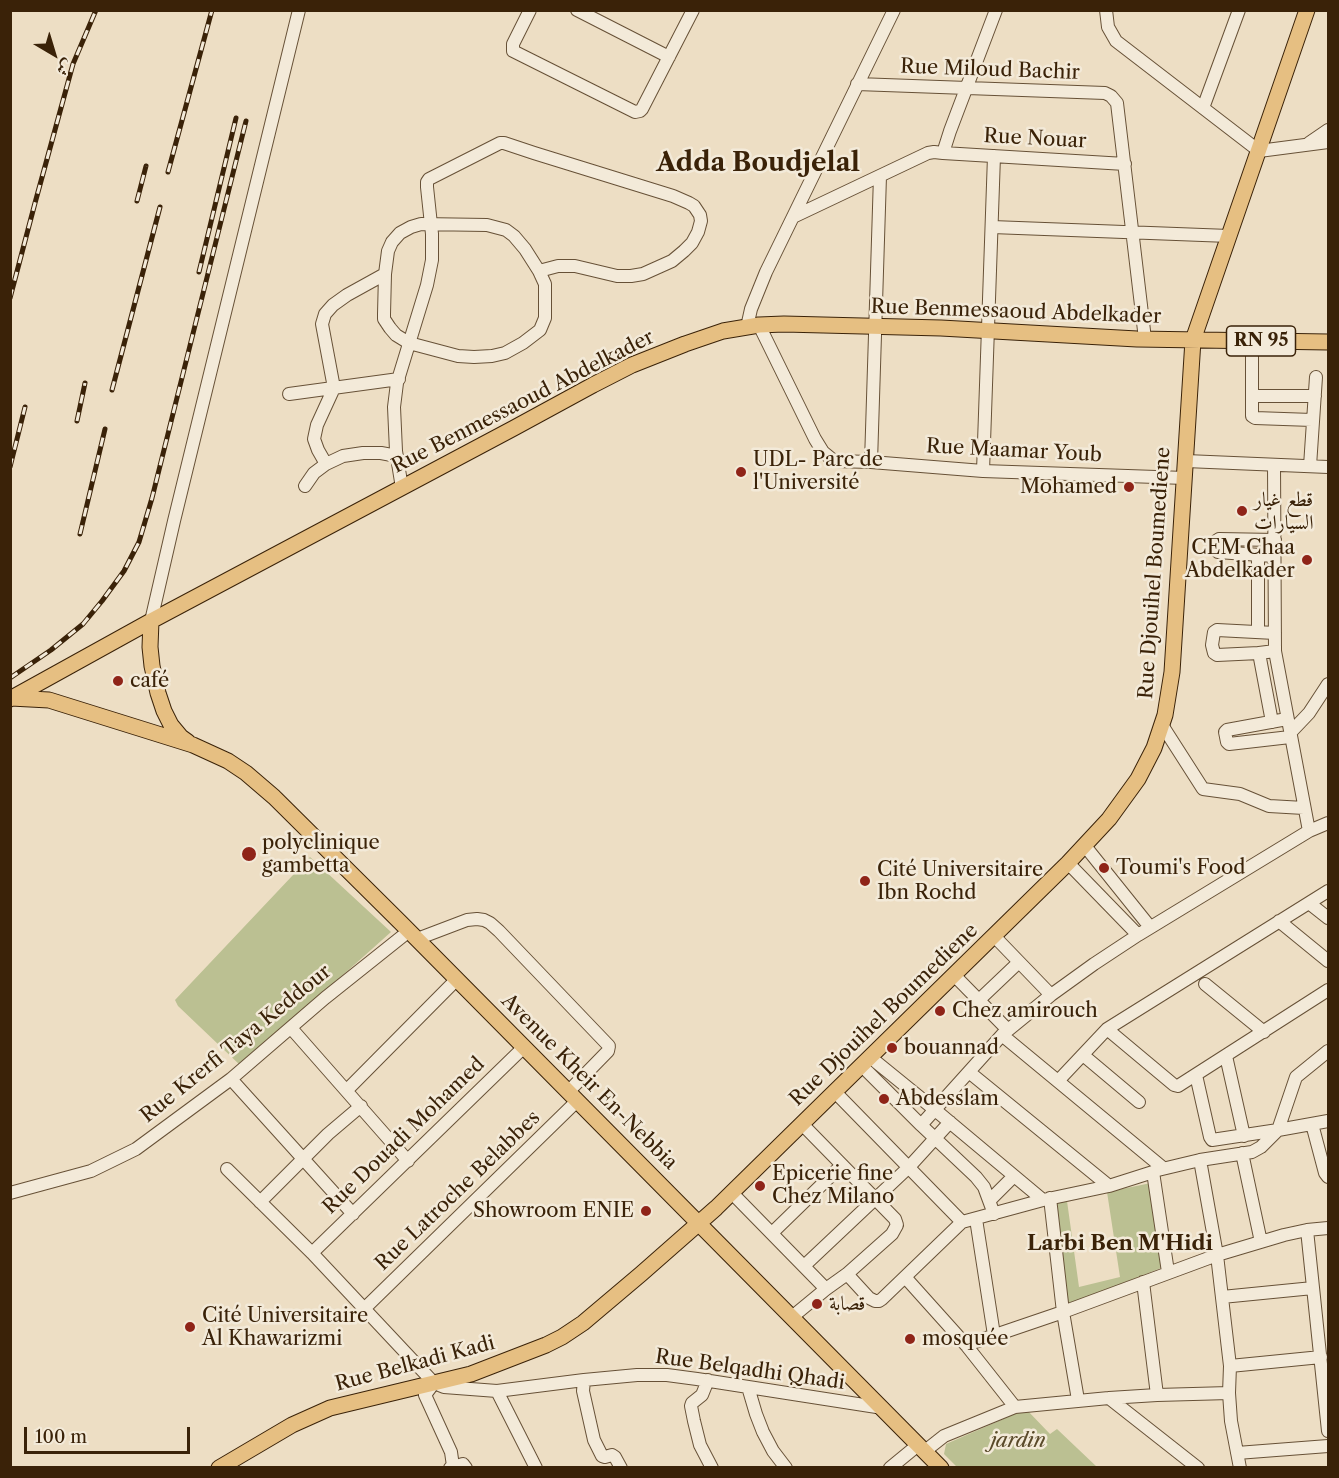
<!DOCTYPE html>
<meta charset="utf-8">
<style>
body{margin:0}
#map{position:relative;width:1339px;height:1478px;overflow:hidden;background:#eddec4;font-family:"Libre Caslon Text",Amiri,serif}
canvas{display:block}
.frame{position:absolute;inset:0;border:12px solid #3a2208;pointer-events:none}
.north{position:absolute;left:24px;top:24px;width:60px;height:60px;-webkit-text-stroke:4px #f3ead9;paint-order:stroke;rotate:142deg;font-size:16px;font-weight:700;line-height:24px;text-align:center;color:#3a2208}
.north::after{content:'';display:block;margin:auto;width:21px;height:27px;background:#3a2208;clip-path:polygon(50% 0,100% 100%,50% 72%,0 100%)}
.scale{position:absolute;left:24px;top:1427px;width:166px;height:27px;box-sizing:border-box;border:3px solid #3a2208;border-top:0;padding-left:8px;font-size:18px;line-height:21px;white-space:nowrap;color:#3a2208;-webkit-text-stroke:4px #f3ead9;paint-order:stroke}
</style>
<div id="map">
<canvas width="1339" height="1478"></canvas>
<div class="frame"></div>
<div class="north">ش</div>
<div class="scale">100 m</div>
</div>
<script>
const ctx = document.querySelector('canvas').getContext('2d');
ctx.lineJoin = 'round';
function fillPath(path, color) { ctx.fillStyle = color; ctx.fill(path, 'evenodd'); }
const shape = rows => new Path2D(rows.map(r => 'M' + r).join(''));
function strokePath(path, color, width, dash) { ctx.strokeStyle = color; ctx.lineWidth = width; ctx.lineCap = dash ? 'butt' : 'round'; ctx.setLineDash(dash || []); ctx.stroke(path); }
function drawText(font, color, halo, rows, align = 'center') {
  ctx.font = font + ' "Libre Caslon Text",Amiri,serif'; ctx.lineWidth = 5; ctx.setLineDash([]); ctx.textBaseline = 'middle'; ctx.strokeStyle = halo; ctx.fillStyle = color; for (const [text, x, y, turn = 0] of rows) {
    ctx.save(); ctx.translate(x, y); ctx.rotate((+turn || 0) * Math.PI / 180); ctx.textAlign = isNaN(turn) ? turn : align; if (halo) ctx.strokeText(text, 0, 0); ctx.fillText(text, 0, 0); ctx.restore();
  }
}
fillPath(shape([
 [310,857,391,932,241,1066,178,1006,175,1000],
 [1151,1183,1161,1268,1068,1305,1056,1204,1067,1201,1079,1287,1120,1277,1107,1192],
 [1026,1409,1050,1434,1057,1429,1097,1467,957,1467,944,1454,946,1444]
]), '#bbc092');
const minor = shape([
 [530,10,513,44,513,51,635,112,640,111,642,109,693,10],
 [577,10,669,57],
 [1106,10,1108,27,1116,41,1259,151,1328,142],
 [857,84,1105,93,1111,96,1117,103,1145,339],
 [1203,108,1239,10],
 [1309,143,1328,130],
 [943,153,1125,164],
 [793,217,928,153,934,152,943,153,950,131,996,10],
 [421,224,487,225,506,230,514,236,525,249,539,271,545,284,545,318,540,330,523,343,505,353,492,356,474,357,458,356,409,343,396,335,390,328,384,319,384,314,385,274,388,251,392,242,400,233,411,227,421,224],
 [992,227,1229,236],
 [759,325,815,439,823,452,834,461,871,462,983,471,1185,478],
 [747,327,751,309,766,272,894,10],
 [1252,341,1252,416,1255,418,1312,420],
 [289,394,399,379],
 [1252,396,1315,396],
 [1186,461,1328,467],
 [871,462,880,176],
 [326,464,318,450,314,439,317,425,334,388,322,324,325,314,333,305,347,295,385,274],
 [1274,465,1275,651,1309,831],
 [1310,466,1316,377],
 [983,471,994,156],
 [305,486,314,473,326,464,343,456,363,453,381,453,397,456],
 [402,488,396,451,394,407,397,383,427,285,432,260,432,234,427,187,427,182,429,179,500,143,504,143,534,153,673,196,689,203,694,206,700,215,701,221,698,232,692,243,684,251,672,261,643,274,631,276,617,276,575,266,558,266,539,271],
 [1258,555,1258,632],
 [1274,556,1218,552,1215,549,1216,541,1219,539,1275,540],
 [151,621,174,521,299,10],
 [1275,633,1217,630,1214,632,1212,645,1214,653,1217,655,1259,653,1275,651],
 [1259,653,1272,722],
 [1287,719,1227,730,1225,732,1227,742,1229,744,1290,737],
 [1162,725,1203,789,1240,794,1269,806,1304,808],
 [1290,733,1309,713,1328,684],
 [1085,846,1150,927],
 [1068,863,1138,935],
 [1309,903,1328,918],
 [1279,921,1328,961],
 [994,936,1051,995],
 [417,939,467,920,477,919,484,920,490,923,499,931,609,1046,608,1051,568,1092],
 [954,975,1008,1030],
 [1205,984,1264,1032],
 [979,1000,1019,962],
 [291,1028,408,1161],
 [1107,1029,1174,1085,1178,1086,1328,990],
 [1002,1035,1163,1168],
 [1083,1055,1139,1102],
 [1226,1056,1244,1136],
 [870,1057,934,1109,1043,1200],
 [862,1066,921,1125,976,1177,984,1187,994,1214],
 [969,1072,1109,1186],
 [1196,1075,1210,1137,1212,1140,1278,1130,1296,1077,1328,1051],
 [231,1079,353,1214],
 [1058,1081,1107,1029,1328,891],
 [347,1090,457,979],
 [835,1092,962,1222],
 [1312,1124,1325,1173,1328,1177],
 [921,1125,1002,1035,1051,995,1094,964,1138,935,1309,831,1328,823],
 [1242,1153,1261,1242],
 [1200,1160,1217,1255,1230,1366,1229,1393,1231,1421,1240,1468],
 [227,1169,312,1253,434,1383,444,1387,497,1391,584,1380,637,1375,667,1375,697,1379,883,1408],
 [1158,1170,1200,1160,1252,1152,1261,1147,1278,1130,1328,1121],
 [731,1192,826,1289,847,1274,892,1234,897,1225,895,1219,802,1124],
 [10,1193,91,1171,136,1149,231,1079,325,998,409,931],
 [1050,1198,1063,1312,1078,1400],
 [990,1200,1014,1176],
 [260,1202,328,1134,361,1106],
 [976,1219,994,1335],
 [1307,1230,1328,1431],
 [772,1233,842,1165],
 [312,1253,524,1047],
 [804,1266,909,1167,950,1122],
 [847,1274,869,1298,875,1301,879,1301,882,1299,962,1222,1043,1200,1109,1186,1153,1172,1168,1272],
 [905,1277,966,1345,1015,1407],
 [1143,1282,1157,1395],
 [1222,1297,1313,1288],
 [365,1308,577,1101],
 [792,1317,826,1289],
 [966,1345,1063,1312,1217,1255,1284,1235,1307,1230,1328,1228],
 [1230,1366,1321,1357],
 [584,1380,583,1391,594,1440,602,1456,605,1457,612,1455,615,1457,621,1468],
 [708,1380,702,1395,692,1403,691,1406,694,1421,700,1445,712,1468],
 [434,1383,425,1395,451,1452,453,1466],
 [748,1387,756,1414,763,1432,773,1451,786,1468],
 [497,1391,536,1468],
 [1109,1398,1198,1468],
 [925,1451,944,1436,1015,1407,1109,1398,1157,1395,1229,1393],
 [1237,1453,1328,1446],
 [450,1468,463,1464,466,1468],
 [890,1468,918,1445]
]);
const major = shape([
 [151,621,150,647,152,666,158,693,164,711,171,725,181,737,188,742],
 [11,698,49,700,193,745,228,761,246,773,274,797,401,923,941,1468],
 [10,699,151,621,514,428,593,385,632,365,685,344,723,331,759,325,784,324,941,328,1137,339,1328,342],
 [219,1468,292,1425,330,1408,471,1374,546,1345,562,1337,583,1323,641,1274,716,1208,1068,863,1109,819,1138,779,1154,748,1165,715,1172,672,1193,340,1307,10]
]);
strokePath(minor, '#675137', 14);
strokePath(major, '#3a2208', 17);
strokePath(minor, '#f3ead9', 12);
strokePath(major, '#e6bf82', 15);
const rail = shape([
 [168,172,212,10],
 [137,201,146,166],
 [199,272,236,118],
 [10,298,35,203,73,64,96,10],
 [112,390,160,207],
 [77,421,85,383],
 [10,467,25,407],
 [80,534,105,429],
 [10,678,51,650,83,624,102,601,124,571,139,542,152,498,246,121]
]);
strokePath(rail, '#3a2208', 5);
strokePath(rail, '#f3ead9', 3, [9]);
for (const [x, y, r, color] of [
 [741,472,6,"#8f2418"],
 [1129,487,6,"#8f2418"],
 [1242,511,6,"#8f2418"],
 [1307,560,6,"#8f2418"],
 [118,681,6,"#8f2418"],
 [249,854,8,"#8f2418"],
 [1104,868,6,"#8f2418"],
 [865,881,6,"#8f2418"],
 [940,1011,6,"#8f2418"],
 [892,1048,6,"#8f2418"],
 [884,1099,6,"#8f2418"],
 [760,1186,6,"#8f2418"],
 [646,1211,6,"#8f2418"],
 [817,1304,6,"#8f2418"],
 [190,1327,6,"#8f2418"],
 [910,1339,6,"#8f2418"]
]) { const dot = new Path2D(); dot.arc(x, y, r, 0, 2 * Math.PI); ctx.fillStyle = color; ctx.fill(dot); strokePath(dot, '#f3ead9', 2); }
for (const [x, y, w] of [
 [1261,341,69]
]) { const box = new Path2D(); box.roundRect(x - w / 2, y - 15, w, 30, 4.5); ctx.fillStyle = '#f3ead9'; ctx.fill(box); strokePath(box, '#3a2208', 1.5); }
drawText('bold 18px', '#3a2208', null, [
 ["RN 95",1261,341]
]);
drawText('20px', '#3a2208', '#f3ead9', [
 ["Rue Miloud Bachir",990,70,2],
 ["Rue Nouar",1035,139,3],
 ["Rue Benmessaoud Abdelkader",1016,312,2],
 ["Rue Benmessaoud Abdelkader",523,402,-27],
 ["Rue Maamar Youb",1014,451,3],
 ["Rue Djouihel Boumediene",1155,573,-86],
 ["Rue Djouihel Boumediene",884,1015,-44],
 ["Rue Krerfi Taya Keddour",236,1044,-39],
 ["Avenue Kheir En-Nebbia",589,1082,45],
 ["Rue Douadi Mohamed",404,1136,-44],
 ["Rue Latroche Belabbes",458,1191,-44],
 ["Rue Belkadi Kadi",415,1364,-15],
 ["Rue Belqadhi Qhadi",750,1370,8]
]);
drawText('20px', '#3a2208', '#f3ead9', [
 ["UDL- Parc de",753,460],
 ["l'Université",753,483],
 ["Mohamed",1117,487,"right"],
 ["قطع غيار",1254,500],
 ["السيارات",1254,523],
 ["CEM Chaa",1295,548,"right"],
 ["Abdelkader",1295,571,"right"],
 ["café",130,681],
 ["polyclinique",262,843],
 ["gambetta",262,866],
 ["Toumi's Food",1116,868],
 ["Cité Universitaire",877,870],
 ["Ibn Rochd",877,893],
 ["Chez amirouch",952,1011],
 ["bouannad",904,1048],
 ["Abdesslam",896,1099],
 ["Epicerie fine",772,1174],
 ["Chez Milano",772,1197],
 ["Showroom ENIE",634,1211,"right"],
 ["قصابة",829,1304],
 ["Cité Universitaire",202,1316],
 ["Al Khawarizmi",202,1339],
 ["mosquée",922,1339]
], 'left');
drawText('italic 20px', '#5a4a2a', '#f3ead9', [
 ["jardin",1018,1441]
]);
drawText('bold 21px', '#3a2208', '#f3ead9', [
 ["Larbi Ben M'Hidi",1120,1244]
]);
drawText('bold 26px', '#3a2208', '#f3ead9', [
 ["Adda Boudjelal",758,163]
]);
</script>
